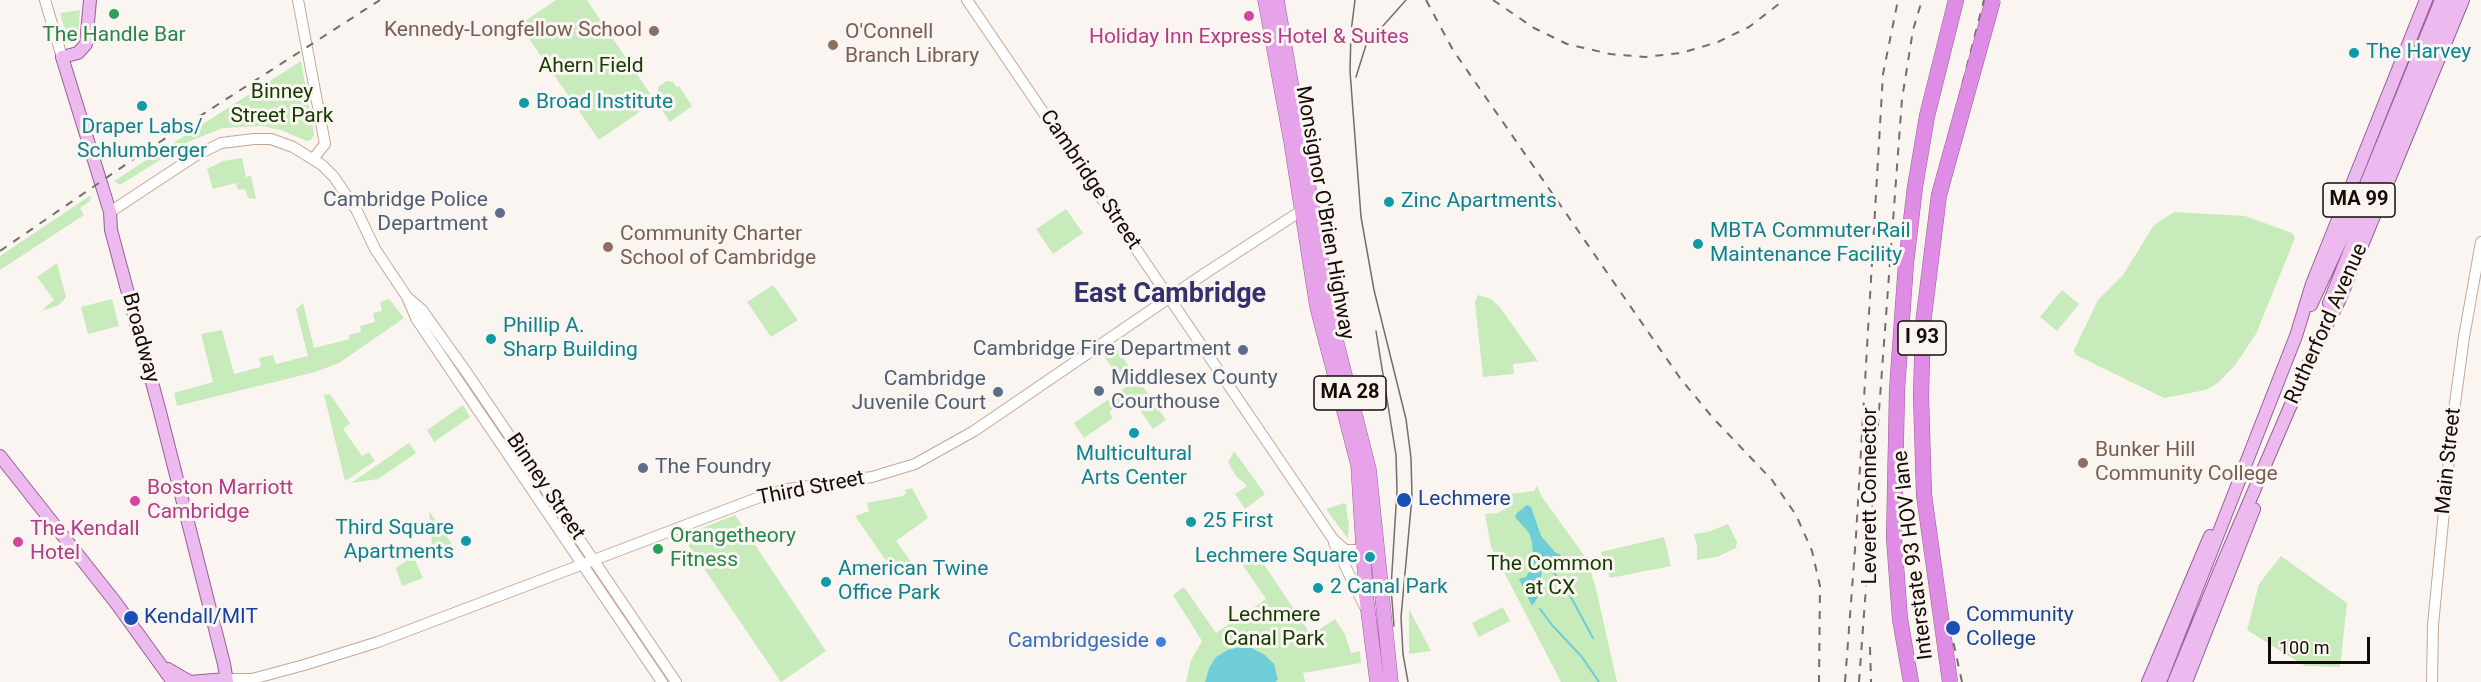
<!DOCTYPE html>
<style>
body{margin:0}
#map{position:relative;width:2481px;height:682px;overflow:hidden;background:#fbf5f1;font-family:Roboto,sans-serif}
canvas{display:block}
.scale{position:absolute;left:2268px;top:637px;width:102px;height:27px;box-sizing:border-box;border:3px solid #150b06;border-top:0;padding-left:8px;font-size:18px;line-height:21px;white-space:nowrap;color:#150b06;-webkit-text-stroke:4px #fbf5f1;paint-order:stroke}
</style>
<div id="map">
<canvas width="2481" height="682"></canvas>
<div class="scale">100 m</div>
</div>
<script>
const ctx = document.querySelector('canvas').getContext('2d');
ctx.lineJoin = 'round';
function fillPath(path, color) { ctx.fillStyle = color; ctx.fill(path, 'evenodd'); }
const shape = rows => new Path2D(rows.map(r => 'M' + r).join(''));
function strokePath(path, color, width, dash) { ctx.strokeStyle = color; ctx.lineWidth = width; ctx.lineCap = dash ? 'butt' : 'round'; ctx.setLineDash(dash || []); ctx.stroke(path); }
function drawText(font, color, halo, rows, align = 'center') {
  ctx.font = font + ' Roboto,sans-serif'; ctx.lineWidth = 6; ctx.setLineDash([]); ctx.textBaseline = 'middle'; ctx.strokeStyle = halo; ctx.fillStyle = color; for (const [text, x, y, turn = 0] of rows) {
    ctx.save(); ctx.translate(x, y); ctx.rotate((+turn || 0) * Math.PI / 180); ctx.textAlign = isNaN(turn) ? turn : align; if (halo) ctx.strokeText(text, 0, 0); ctx.fillText(text, 0, 0); ctx.restore();
  }
}
fillPath(shape([
 [556,0,587,0,655,101,599,140,523,30,525,21],
 [80,10,78,38,75,42,70,43,68,41,60,13],
 [301,61,314,134,311,140,307,141,281,130,261,126,223,128,190,141,120,185,114,181],
 [667,81,673,82,677,88,679,86,692,106,670,122,658,104,664,100,660,99,657,93,659,86],
 [242,158,246,177,251,176,256,199,248,198,245,189,238,190,236,183,213,189,207,169,223,161],
 [91,195,90,201,80,208,84,215,0,270,0,256],
 [1066,209,1083,233,1053,254,1036,229],
 [2174,212,2245,216,2292,233,2295,238,2256,334,2235,365,2219,382,2206,390,2164,398,2076,355,2074,350,2098,300,2123,275,2154,225],
 [57,263,66,297,59,305,45,310,44,308,54,300,37,277],
 [773,285,798,320,771,337,747,302],
 [2062,290,2079,304,2057,331,2040,317],
 [1478,295,1491,299,1499,306,1538,361,1513,364,1514,374,1483,377,1475,302],
 [112,299,119,326,88,334,81,307],
 [389,299,404,318,339,363,315,372,177,406,174,393,213,382,201,334,222,330,234,374,261,367,259,358,273,355,276,364,308,356,296,309,303,303,314,348,350,339,349,335,361,332,360,326,375,322,373,313,382,311,380,302],
 [1114,345,1166,420,1153,429,1131,397,1109,412,1113,418,1084,438,1074,423,1125,388,1102,353],
 [330,394,350,423,343,429,362,456,369,452,375,461,345,481,324,395],
 [463,405,470,417,434,442,427,430],
 [409,443,416,453,378,479,351,483],
 [1234,451,1265,494,1245,509,1235,494,1247,486,1236,476,1228,462],
 [1537,486,1542,497,1583,554,1589,566,1596,589,1617,682,1561,682,1491,547,1485,514,1497,513,1510,506,1510,494,1534,491],
 [912,488,928,518,896,541,914,566,898,578,855,516,869,511,867,503,903,496,906,493,905,490],
 [1344,503,1346,504,1348,521,1349,522,1348,539,1326,509],
 [429,511,456,550,446,557,439,556,432,546],
 [735,515,826,651,781,682,682,536],
 [1728,524,1737,542,1736,548,1717,557,1697,560,1697,547,1694,534,1708,532],
 [1664,537,1671,566,1610,578,1601,552],
 [1253,548,1311,635,1335,619,1345,634,1351,653,1360,651,1361,663,1303,673,1305,682,1276,682,1278,679,1277,673,1268,658,1257,650,1240,647,1227,650,1216,657,1209,668,1205,682,1186,682,1191,660,1202,641,1173,595,1184,587,1216,633,1266,599,1238,558],
 [413,556,423,578,402,586,396,568],
 [2281,556,2347,603,2340,667,2305,666,2247,630,2259,584],
 [1503,607,1510,621,1479,637,1472,623],
 [1409,609,1431,651,1409,654]
]), '#c7ebba');
fillPath(shape([
 [1527,505,1531,507,1541,536,1555,552,1561,555,1551,569,1548,571,1542,570,1538,597,1532,606,1519,579,1526,577,1529,572,1533,558,1532,542,1529,533,1515,517,1517,513],
 [1240,647,1252,648,1265,655,1274,664,1278,679,1276,682,1205,682,1209,668,1216,657,1227,650]
]), '#6ecdd6');
strokePath(shape([
 [1551,569,1566,588,1593,638],
 [1540,609,1552,625,1582,657,1599,682]
]), '#6ecdd6', 2);
const secondary = shape([
 [45,0,62,57],
 [298,0,325,144,313,159],
 [967,0,1333,539,1345,550,1369,550],
 [110,212,195,156,221,143,254,139,271,139,293,147,322,165,334,177,357,211,375,249,407,297,422,310,467,373,676,682],
 [407,297,417,320,662,682],
 [1334,543,1365,607],
 [226,679,252,679,304,665,378,642,765,495,788,489,872,477,915,464,974,431,1207,272,1307,207],
 [2432,682,2433,625,2453,418,2464,337,2481,242]
]);
const primary = shape([
 [90,0,86,44,78,53,62,57,110,212,111,230,160,412,224,664,227,682],
 [2329,303,2450,0],
 [2311,305,2360,199,2441,0],
 [0,456,116,603,173,682],
 [168,669,190,682,226,679],
 [2148,682,2210,536],
 [2160,682,2296,336,2312,284,2426,0],
 [2174,682,2223,563,2317,344,2339,301,2463,0],
 [2186,682,2254,509]
]);
const trunk = shape([
 [1265,0,1291,142,1317,307,1358,465,1366,595,1377,682],
 [1277,0,1332,324,1369,469,1391,682]
]);
const motorway = shape([
 [1911,682,1900,619,1894,538,1897,390,1906,263,1915,187,1927,116,1956,0]
]);
strokePath(secondary, '#c3a795', 12);
strokePath(primary, '#985f96', 14);
strokePath(trunk, '#985f96', 15);
strokePath(motorway, '#985f96', 16);
strokePath(secondary, '#fff', 10);
strokePath(primary, '#ecbaef', 12);
strokePath(trunk, '#e6a3ea', 14);
strokePath(motorway, '#df8ce4', 15);
strokePath(shape([
 [1355,0,1351,32,1350,71,1361,217,1374,290,1406,419,1411,458,1412,497,1401,617,1403,654,1408,682],
 [1356,77,1366,45,1406,0],
 [1376,331,1396,455,1397,490,1391,588,1394,626]
]), '#766d69', 1.5);
strokePath(shape([
 [1426,0,1453,50,1680,378,1713,418,1772,480,1796,515,1812,551,1820,586,1819,682],
 [1493,0,1534,28,1567,44,1610,54,1645,57,1681,53,1718,42,1749,27,1784,0],
 [0,251,138,156,380,0],
 [1870,647,1871,682],
 [1845,682,1856,536,1883,74,1898,0],
 [1859,682,1902,99,1913,30,1922,0],
 [1962,682,1923,503,1918,469,1916,377,1921,290,1936,186,1984,0]
]), '#766d69', 2, [8, 8]);
const motorwayBridge = shape([
 [1950,682,1924,495,1921,396,1923,324,1939,195,1993,0]
]);
strokePath(motorwayBridge, '#985f96', 16, []);
strokePath(motorwayBridge, '#df8ce4', 15);
for (const [x, y, r, color] of [
 [114,14,6,"#2e9e5b"],
 [1249,16,6,"#d1479c"],
 [654,31,6,"#8d6e63"],
 [833,45,6,"#8d6e63"],
 [2354,53,6,"#0f9aa8"],
 [524,103,6,"#0f9aa8"],
 [142,106,6,"#0f9aa8"],
 [1389,202,6,"#0f9aa8"],
 [500,213,6,"#5c6f8a"],
 [1698,244,6,"#0f9aa8"],
 [608,247,6,"#8d6e63"],
 [491,339,6,"#0f9aa8"],
 [1243,350,6,"#5c6f8a"],
 [1099,391,6,"#5c6f8a"],
 [998,392,6,"#5c6f8a"],
 [1134,433,6,"#0f9aa8"],
 [2083,463,6,"#8d6e63"],
 [643,468,6,"#5c6f8a"],
 [1404,500,8,"#1a4fb4"],
 [135,501,6,"#d1479c"],
 [1191,522,6,"#0f9aa8"],
 [466,541,6,"#0f9aa8"],
 [18,542,6,"#d1479c"],
 [658,549,6,"#2e9e5b"],
 [1370,557,6,"#0f9aa8"],
 [826,582,6,"#0f9aa8"],
 [1318,588,6,"#0f9aa8"],
 [131,618,8,"#1a4fb4"],
 [1953,628,8,"#1a4fb4"],
 [1161,642,6,"#3f7fe0"]
]) { const dot = new Path2D(); dot.arc(x, y, r, 0, 2 * Math.PI); ctx.fillStyle = color; ctx.fill(dot); strokePath(dot, '#fbf5f1', 2); }
for (const [x, y, w] of [
 [2359,200,72],
 [1922,338,48],
 [1350,393,72]
]) { const box = new Path2D(); box.roundRect(x - w / 2, y - 17, w, 34, 4.5); ctx.fillStyle = '#fbf5f1'; ctx.fill(box); strokePath(box, '#150b06', 1.5); }
drawText('bold 20px', '#150b06', null, [
 ["MA 99",2359,200],
 ["I 93",1922,338],
 ["MA 28",1350,393]
]);
drawText('21px', '#785e54', '#fbf5f1', [
 ["Kennedy-Longfellow School",642,31,"right"],
 ["O'Connell",845,33],
 ["Branch Library",845,57],
 ["Community Charter",620,235],
 ["School of Cambridge",620,259],
 ["Bunker Hill",2095,451],
 ["Community College",2095,475]
], 'left');
drawText('21px', '#27864d', '#fbf5f1', [
 ["The Handle Bar",114,36],
 ["Orangetheory",670,537,"left"],
 ["Fitness",670,561,"left"]
]);
drawText('21px', '#b23c85', '#fbf5f1', [
 ["Holiday Inn Express Hotel & Suites",1249,38,"center"],
 ["Boston Marriott",147,489],
 ["Cambridge",147,513],
 ["The Kendall",30,530],
 ["Hotel",30,554]
], 'left');
drawText('21px', '#0d838f', '#fbf5f1', [
 ["The Harvey",2366,53],
 ["Broad Institute",536,103],
 ["Draper Labs/",142,128,"center"],
 ["Schlumberger",142,152,"center"],
 ["Zinc Apartments",1401,202],
 ["MBTA Commuter Rail",1710,232],
 ["Maintenance Facility",1710,256],
 ["Phillip A.",503,327],
 ["Sharp Building",503,351],
 ["Multicultural",1134,455,"center"],
 ["Arts Center",1134,479,"center"],
 ["25 First",1203,522],
 ["Third Square",454,529,"right"],
 ["Apartments",454,553,"right"],
 ["Lechmere Square",1358,557,"right"],
 ["American Twine",838,570],
 ["Office Park",838,594],
 ["2 Canal Park",1330,588]
], 'left');
drawText('21px', '#153c00', '#fbf5f1', [
 ["Ahern Field",591,67],
 ["Binney",282,93],
 ["Street Park",282,117],
 ["The Common",1550,565],
 ["at CX",1550,589],
 ["Lechmere",1274,616],
 ["Canal Park",1274,640]
]);
drawText('21px', '#150b06', '#fbf5f1', [
 ["Cambridge Street",1090,180,56],
 ["Monsignor O'Brien Highway",1324,213,80],
 ["Rutherford Avenue",2327,324,-66],
 ["Broadway",140,338,75],
 ["Main Street",2449,461,-84],
 ["Binney Street",545,487,56],
 ["Third Street",811,489,-11],
 ["Leverett Connector",1871,496,-90],
 ["Interstate 93 HOV lane",1914,555,-97]
]);
drawText('21px', '#4e5e75', '#fbf5f1', [
 ["Cambridge Police",488,201],
 ["Department",488,225],
 ["Cambridge Fire Department",1231,350],
 ["Middlesex County",1111,379,"left"],
 ["Courthouse",1111,403,"left"],
 ["Cambridge",986,380],
 ["Juvenile Court",986,404],
 ["The Foundry",655,468,"left"]
], 'right');
drawText('21px', '#164399', '#fbf5f1', [
 ["Lechmere",1418,500],
 ["Community",1966,616],
 ["College",1966,640],
 ["Kendall/MIT",144,618]
], 'left');
drawText('21px', '#366cbe', '#fbf5f1', [
 ["Cambridgeside",1149,642]
], 'right');
drawText('bold 27px', '#33316c', '#fbf5f1', [
 ["East Cambridge",1170,295]
]);
</script>
